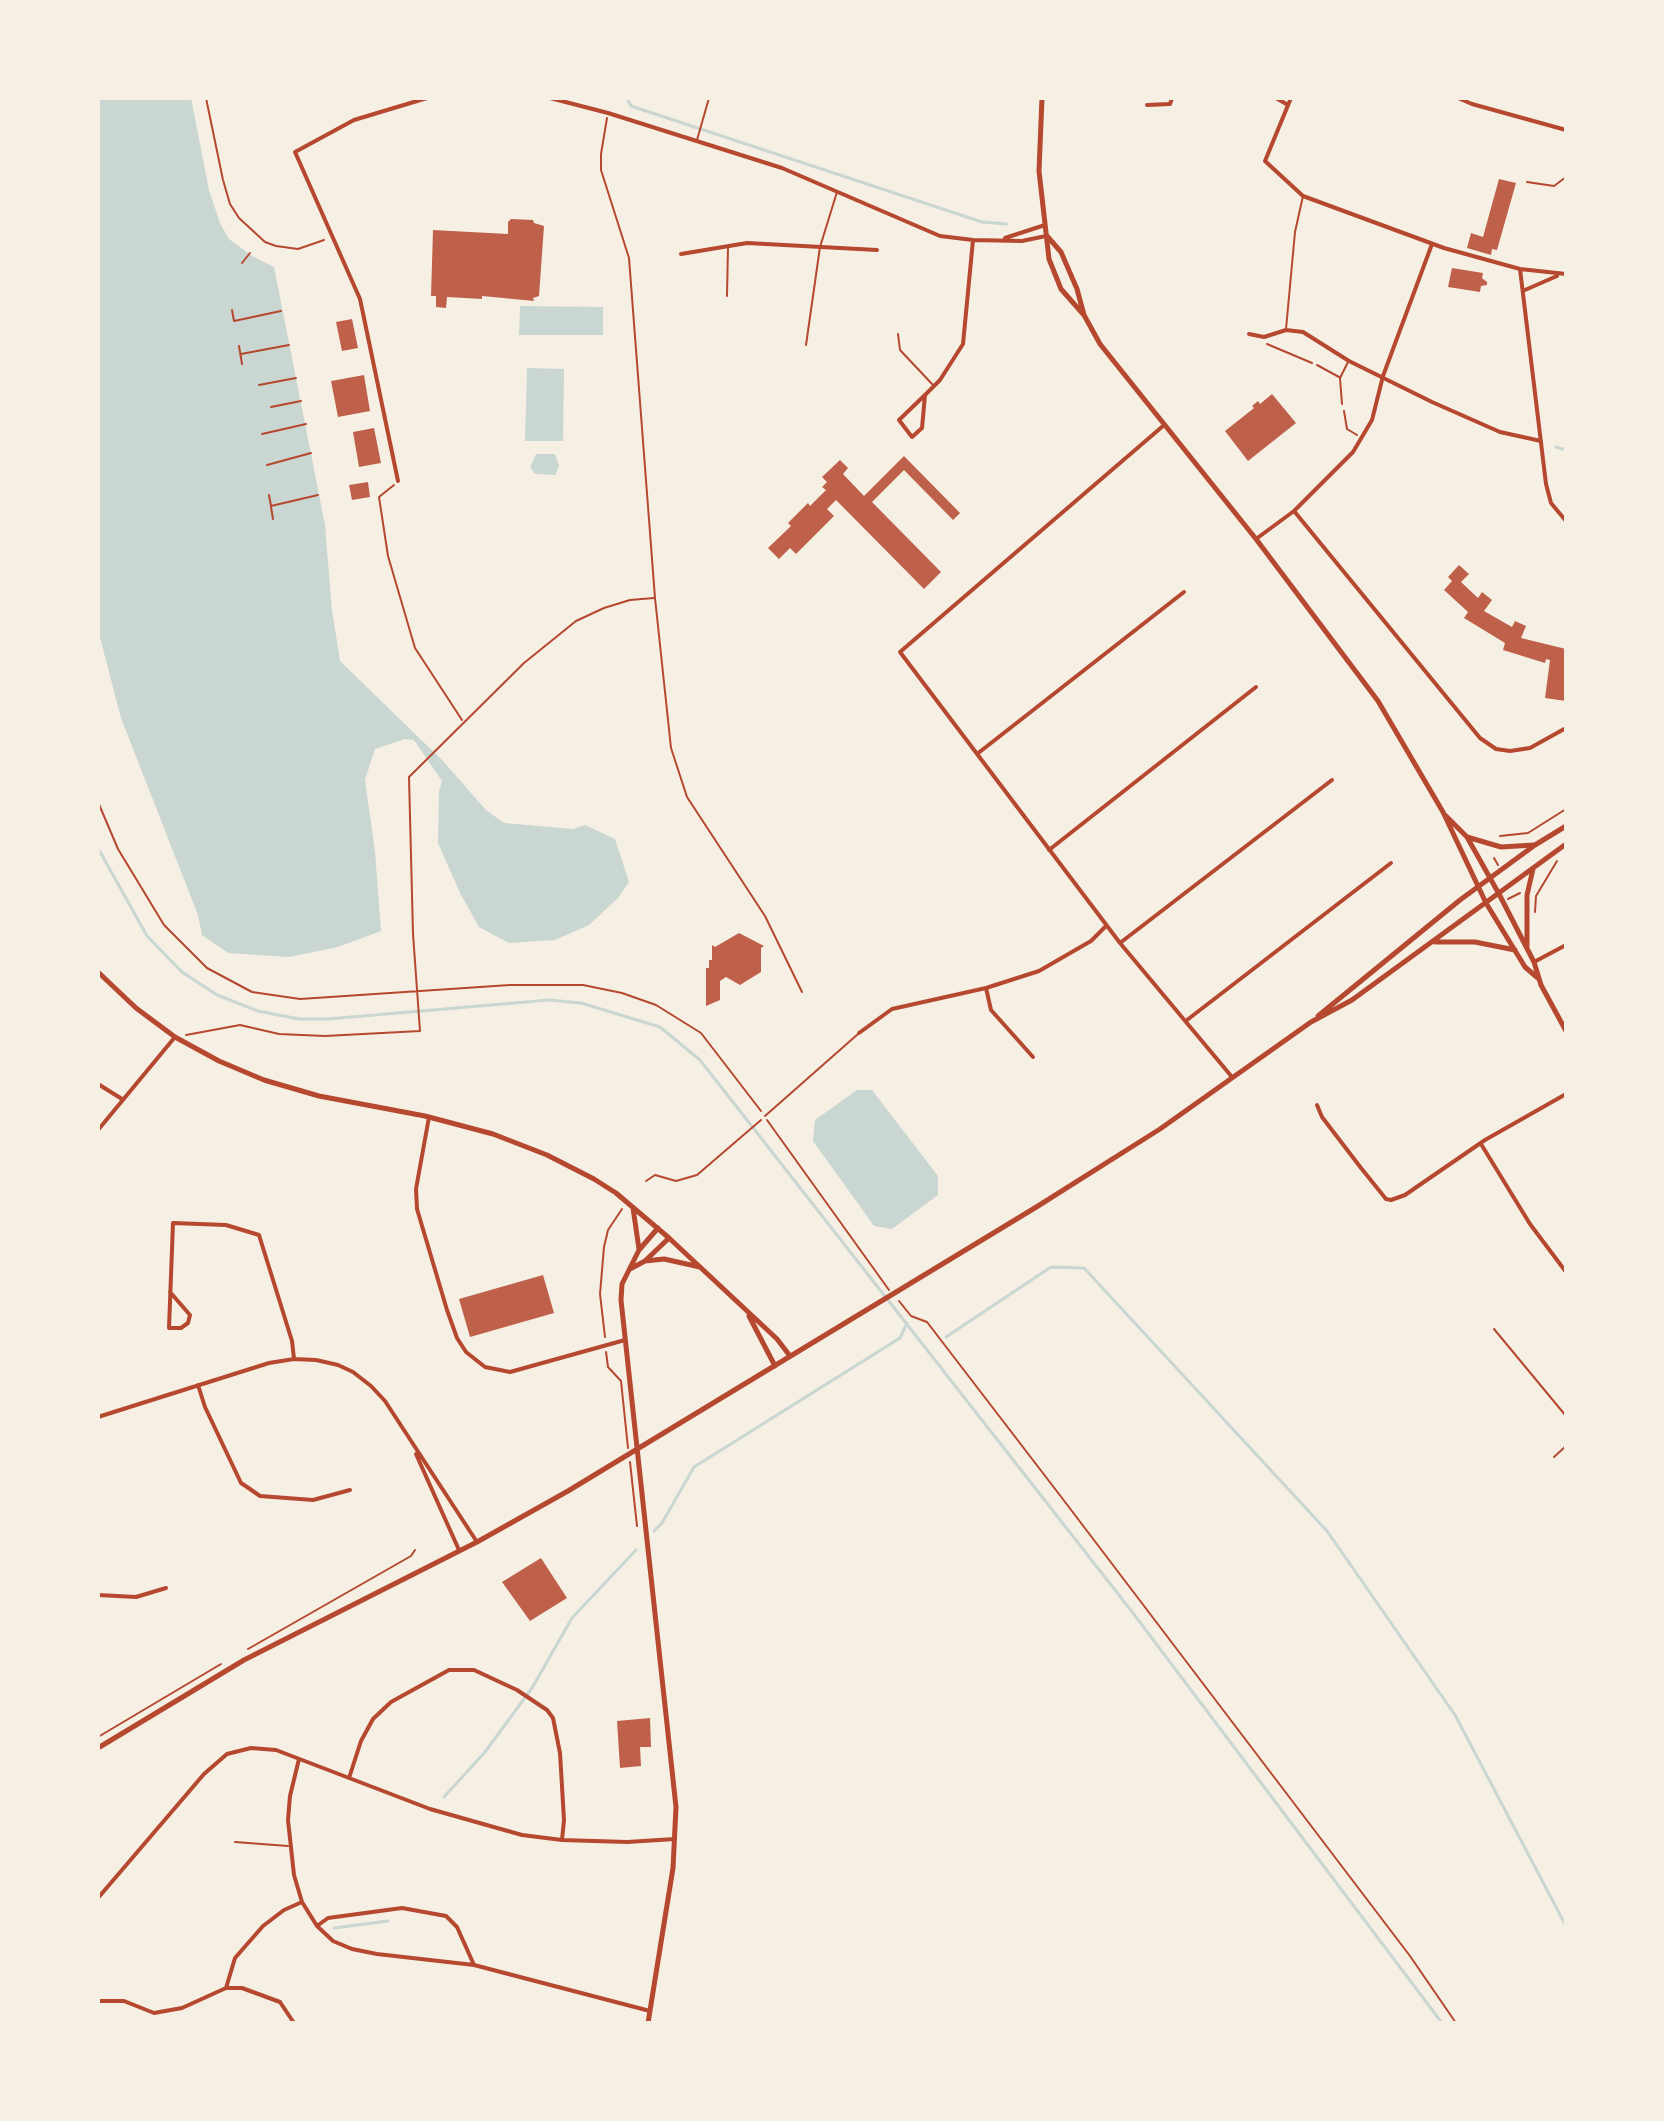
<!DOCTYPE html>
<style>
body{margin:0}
#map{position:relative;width:1664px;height:2121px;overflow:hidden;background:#f6efe4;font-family:Arial,sans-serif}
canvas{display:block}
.frame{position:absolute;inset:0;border:100px solid #f6efe4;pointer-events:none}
</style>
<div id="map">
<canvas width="1664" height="2121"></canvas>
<div class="frame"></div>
</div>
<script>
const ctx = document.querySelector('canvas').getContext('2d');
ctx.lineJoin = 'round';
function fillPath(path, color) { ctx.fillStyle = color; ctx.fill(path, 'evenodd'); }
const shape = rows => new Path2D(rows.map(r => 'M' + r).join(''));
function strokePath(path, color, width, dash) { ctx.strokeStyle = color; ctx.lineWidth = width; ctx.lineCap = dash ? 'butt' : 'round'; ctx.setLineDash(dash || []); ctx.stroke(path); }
fillPath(shape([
 [98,98,191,98,209,190,220,223,229,239,252,256,274,267,325,525,332,610,340,661,443,761,486,810,504,823,573,829,585,825,615,839,629,882,618,898,589,925,555,940,509,943,479,927,460,893,438,843,439,791,442,781,414,740,405,739,375,749,365,780,375,852,381,931,338,947,289,957,228,953,202,935,198,915,121,718,98,630],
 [520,306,603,307,603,335,519,335],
 [527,368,564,369,563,441,525,441],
 [536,454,555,454,559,466,555,475,535,474,530,467],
 [857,1090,872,1090,938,1176,938,1195,892,1229,874,1226,813,1141,815,1120]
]), '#c9d6d2');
strokePath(shape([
 [627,98,631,106,982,222,1007,224],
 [1556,447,1566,450],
 [98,848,147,936,182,972,217,995,258,1011,299,1019,328,1019,549,1000,581,1003,660,1027,700,1060,1133,1613,1442,2023],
 [946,1337,1051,1267,1084,1268,1327,1531,1455,1715,1566,1926],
 [654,1531,662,1523,694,1467,900,1338,907,1323],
 [444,1797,485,1752,532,1688,572,1618,636,1550],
 [334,1928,388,1921]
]), '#c9d6d2', 3);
fillPath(shape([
 [1499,179,1516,183,1497,250,1492,249,1491,255,1467,248,1471,233,1483,237],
 [511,219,533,220,534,223,544,226,539,296,533,298,534,301,482,296,482,299,447,297,446,308,436,307,436,296,431,296,433,230,508,234,508,222],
 [1452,268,1483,273,1482,278,1487,282,1487,285,1481,286,1480,292,1448,287],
 [352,319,358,348,342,351,336,322],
 [364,375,370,411,338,417,331,381],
 [1272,394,1296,423,1248,461,1225,431,1254,408,1252,406,1258,401,1260,404],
 [374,428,381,463,359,467,353,432],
 [904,456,960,513,953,520,904,470,872,502,941,572,924,589,836,500,827,509,834,516,796,554,790,548,779,559,768,548,791,526,788,523,808,503,810,506,826,490,822,487,827,482,822,477,840,460,848,468,843,474,864,496],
 [368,482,370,497,352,500,349,485],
 [1459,565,1469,574,1461,582,1478,598,1482,592,1492,600,1484,611,1512,627,1515,621,1526,626,1521,638,1566,649,1566,701,1545,698,1550,660,1546,659,1545,663,1503,650,1505,643,1464,618,1468,612,1444,590,1452,581,1448,577],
 [739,933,764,946,761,948,761,972,740,985,726,977,720,981,720,1000,706,1006,706,968,709,968,709,960,712,960,712,945,715,947],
 [543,1275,554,1313,470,1337,459,1299],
 [541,1558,567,1598,530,1621,502,1582],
 [650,1718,651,1747,640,1747,641,1766,620,1768,617,1721]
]), '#bf614a');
strokePath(shape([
 [206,98,223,180,230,204,239,218,265,242,276,246,298,249,324,240],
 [607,118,601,154,601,170,629,258,655,598,671,748,687,797,765,916,802,992],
 [1527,182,1554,186,1566,177],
 [242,263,250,253],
 [232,310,234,321,281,311],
 [1267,344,1312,363],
 [239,346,242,364],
 [241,354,289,345],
 [259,385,296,378],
 [271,407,301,401],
 [1344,411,1347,429,1357,435],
 [262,434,306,424],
 [267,465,311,453],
 [394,485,379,497,388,556,415,648,462,720],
 [269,495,271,506,318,495],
 [271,507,273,519],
 [98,802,118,849,164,925,207,968,252,992,300,999,510,985,583,985,622,993,656,1005,701,1033,761,1111],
 [1500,836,1528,833,1566,809],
 [1494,858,1498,865],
 [1508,899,1520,893],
 [1535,912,1536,896,1557,861],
 [186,1035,240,1025,279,1034,325,1036,420,1031,413,934,409,777,524,663,576,621,604,608,630,600,654,598],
 [767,1120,889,1290],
 [646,1181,655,1175,676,1181,697,1175,761,1120],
 [899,1301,911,1316,927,1322,1062,1498,1410,1956,1456,2023],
 [605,1337,600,1294,604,1247,608,1230,622,1209],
 [606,1352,608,1367,621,1381,628,1448],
 [630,1462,637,1526],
 [248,1649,411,1556,415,1550],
 [98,1737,221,1664]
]), '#b5482f', 2);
strokePath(shape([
 [697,140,709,98],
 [727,296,728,247],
 [1286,329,1295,232,1303,196],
 [898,334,900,350,933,385],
 [806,345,820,247,837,192],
 [1317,365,1339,377],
 [1342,404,1340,378,1348,362],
 [765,1116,858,1034],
 [1494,1329,1566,1416],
 [1554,1457,1566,1446],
 [235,1842,288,1846]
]), '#b5482f', 2);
strokePath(shape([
 [550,98,608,113,782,168,940,236,973,240,1022,241,1046,236],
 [1276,98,1288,105],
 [1291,98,1265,161,1303,196,1444,248,1520,269,1566,274],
 [1458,98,1472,104,1566,130],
 [1147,105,1170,104,1172,98],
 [1005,238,1045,225],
 [681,254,747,243,877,250],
 [1520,269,1546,484,1551,503,1566,521],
 [1525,290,1557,276],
 [1249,334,1264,337,1286,330,1303,332,1349,361,1432,402,1500,432,1541,441],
 [925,395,922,428,912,437,899,420,925,395,940,380,963,344,973,240],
 [1163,426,900,652,1120,943,1232,1077],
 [398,481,360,299,295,152,354,120,427,98],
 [1294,511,1480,738,1496,749,1510,751,1530,748,1566,728],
 [1256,539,1294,511,1353,452,1372,420,1383,376,1432,244],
 [977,754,1184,592],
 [1049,850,1256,687],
 [1120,943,1332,780],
 [1534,962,1566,945],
 [986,988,991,1010,1033,1057],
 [1187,1020,1391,863],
 [859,1033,892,1009,986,988,1039,971,1091,941,1106,926],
 [98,1084,122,1099],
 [1317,1105,1322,1117,1361,1168,1386,1199,1391,1200,1405,1195,1485,1140,1566,1094],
 [429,1117,416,1189,417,1209,447,1310,457,1338,466,1352,485,1367,510,1372,625,1340],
 [98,1130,175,1037],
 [1481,1144,1530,1224,1566,1272],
 [170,1292,190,1315,188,1323,181,1328,169,1328,173,1223,226,1225,259,1235,292,1341,294,1359],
 [198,1385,205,1407,241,1483,250,1489,260,1496,313,1500,350,1490],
 [98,1417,269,1363,294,1359,316,1360,338,1365,353,1372,371,1386,385,1401,477,1542],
 [416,1454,459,1550],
 [98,1595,136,1597,166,1588],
 [299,1759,290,1796,288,1820,294,1875,302,1902,317,1926,333,1941,352,1949,377,1954,474,1965,650,2011],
 [349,1778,361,1741,373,1719,391,1702,449,1670,474,1670,517,1690,547,1710,553,1718,560,1753,564,1820,562,1840],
 [98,1898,204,1774,227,1754,251,1748,276,1750,430,1809,522,1835,562,1840,627,1842,675,1839],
 [317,1926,328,1918,402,1908,446,1916,457,1927,474,1965],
 [226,1988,235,1958,263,1926,284,1910,302,1902],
 [98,2001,124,2001,154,2013,182,2008,226,1988,242,1988,280,2002,294,2023]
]), '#b5482f', 4);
strokePath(shape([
 [1042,98,1039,171,1049,259,1061,289,1083,314],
 [1047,236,1061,252,1077,289,1084,315,1100,344,1256,539,1378,701,1443,812,1486,903,1525,967,1539,979],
 [1446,816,1467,837,1499,894,1534,962,1541,985,1566,1031],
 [1467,837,1501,847,1534,845],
 [1435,942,1475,942,1515,950],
 [1527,946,1527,895,1533,869],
 [98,972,136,1008,175,1037,219,1061,264,1080,319,1096,425,1116,493,1134,547,1155,594,1179,616,1193,669,1238,777,1339,790,1356],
 [1318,1016,1460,900,1535,845,1566,826],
 [633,1208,639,1249],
 [645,1261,664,1259,700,1267],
 [630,1269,645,1261,669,1238],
 [749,1316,775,1366],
 [98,1748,244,1660,477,1542,568,1491,1038,1206,1160,1129,1311,1022,1352,1000,1566,844],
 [648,2023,673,1868,676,1807,621,1300,622,1284,639,1250,658,1228]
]), '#b5482f', 5);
</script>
